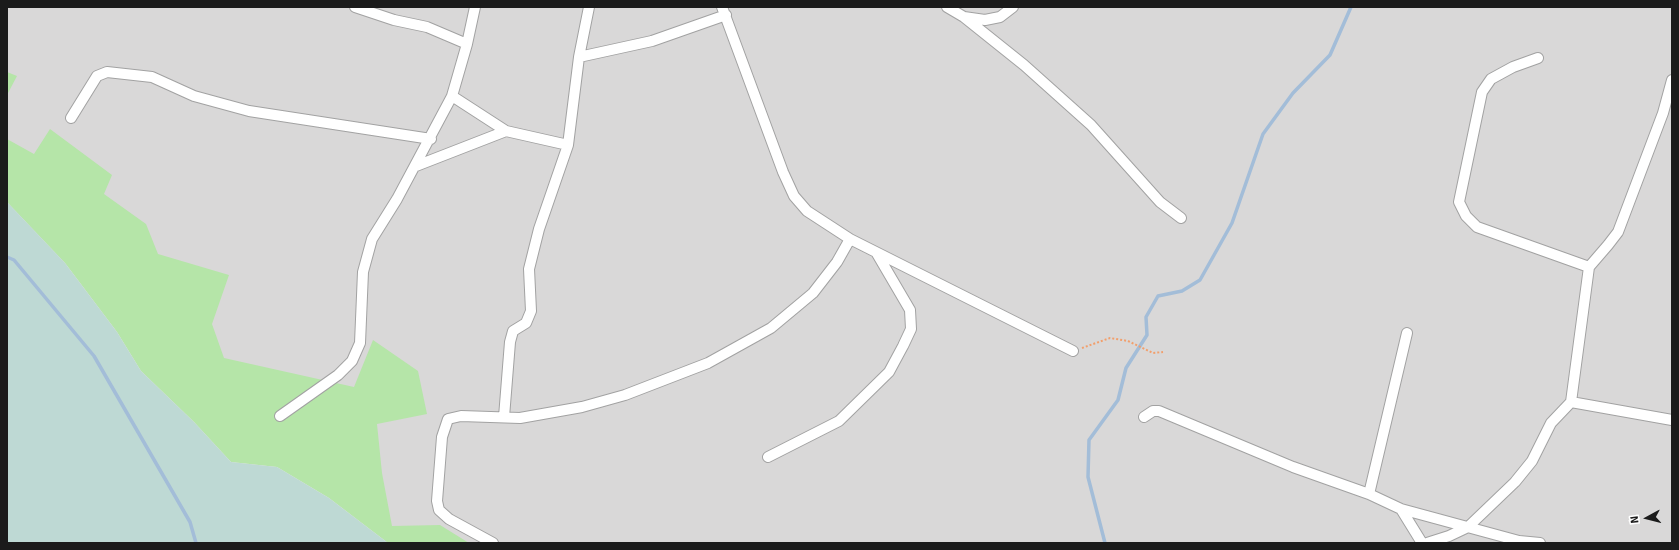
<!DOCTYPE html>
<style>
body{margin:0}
#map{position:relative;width:1679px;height:550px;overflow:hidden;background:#ecebe1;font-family:Signika,sans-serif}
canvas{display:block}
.frame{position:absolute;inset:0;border:8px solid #1b1b1b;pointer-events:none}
.north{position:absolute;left:1627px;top:498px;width:40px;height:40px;-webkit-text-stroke:3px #fff;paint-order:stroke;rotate:263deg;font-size:11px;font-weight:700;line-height:16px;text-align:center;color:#1b1b1b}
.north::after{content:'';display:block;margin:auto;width:14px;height:18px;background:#1b1b1b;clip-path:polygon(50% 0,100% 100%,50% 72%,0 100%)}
</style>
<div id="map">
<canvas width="1679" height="550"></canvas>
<div class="frame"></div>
<div class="north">N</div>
</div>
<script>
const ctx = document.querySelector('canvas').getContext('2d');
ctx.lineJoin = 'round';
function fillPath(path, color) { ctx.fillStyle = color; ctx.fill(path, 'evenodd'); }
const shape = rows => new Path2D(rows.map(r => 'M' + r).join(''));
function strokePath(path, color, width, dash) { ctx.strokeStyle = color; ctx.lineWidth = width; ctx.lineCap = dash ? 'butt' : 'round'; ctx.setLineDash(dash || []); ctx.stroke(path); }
fillPath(shape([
 [7,7,1672,7,1672,543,388,543,65,263,7,202]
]), '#d9d8d8');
fillPath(shape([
 [7,72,17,76,7,95],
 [50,129,112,175,104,194,146,224,158,254,229,275,212,324,224,358,354,387,373,340,418,371,427,414,377,424,382,473,392,526,440,525,469,543,388,543,329,498,277,467,231,462,194,422,141,371,117,332,65,263,7,202,7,139,34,154]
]), '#b5e5a8');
fillPath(shape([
 [7,202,65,263,117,332,141,371,194,422,231,462,277,467,329,498,388,543,7,543]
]), '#bed9d4');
strokePath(shape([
 [7,257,14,260,94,356,190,522,196,543],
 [1105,543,1088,477,1089,440,1118,400,1126,368,1147,335,1146,317,1158,296,1182,291,1200,280,1232,223,1263,134,1293,93,1330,55,1351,7]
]), '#a3bdd8', 3.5);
const minor = shape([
 [355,7,394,20,427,27,467,44],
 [722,7,783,172,794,196,807,211,850,239,1073,351],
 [947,7,964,17,1024,65,1091,125,1160,202,1181,218],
 [964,17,985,20,1000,17,1013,7],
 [579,57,652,41,726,15],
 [1538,58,1513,67,1491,79,1482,92,1459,202,1466,216,1477,227,1589,267],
 [1672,80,1663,113,1618,232,1608,245,1589,267,1571,402,1672,420],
 [452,96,506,131,568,145],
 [71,118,97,76,107,72,152,77,194,96,249,111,431,139],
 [416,166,506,131],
 [280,416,338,375,352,361,360,343,363,272,372,239,397,199,452,96,467,44,475,7],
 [504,417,510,342,513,331,526,323,531,311,529,269,539,229,568,145,579,57,589,7],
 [1144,417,1153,411,1159,411,1293,467,1369,494,1401,509,1519,541,1540,543],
 [768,457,839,421,889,372,903,346,911,329,910,310,876,252],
 [1369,494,1407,333],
 [1401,509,1422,543],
 [493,543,449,519,439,510,437,501,442,437,448,419,461,416,520,418,582,407,625,395,708,363,771,328,813,293,837,262,850,239],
 [1427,543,1449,536,1468,527,1515,482,1532,461,1551,423,1571,402]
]);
strokePath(minor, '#a2a2a2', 12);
strokePath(shape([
 [1082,348,1110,338,1128,341,1153,353,1163,352]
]), '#f29f6c', 2, [2, 2]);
strokePath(minor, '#fff', 10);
</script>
